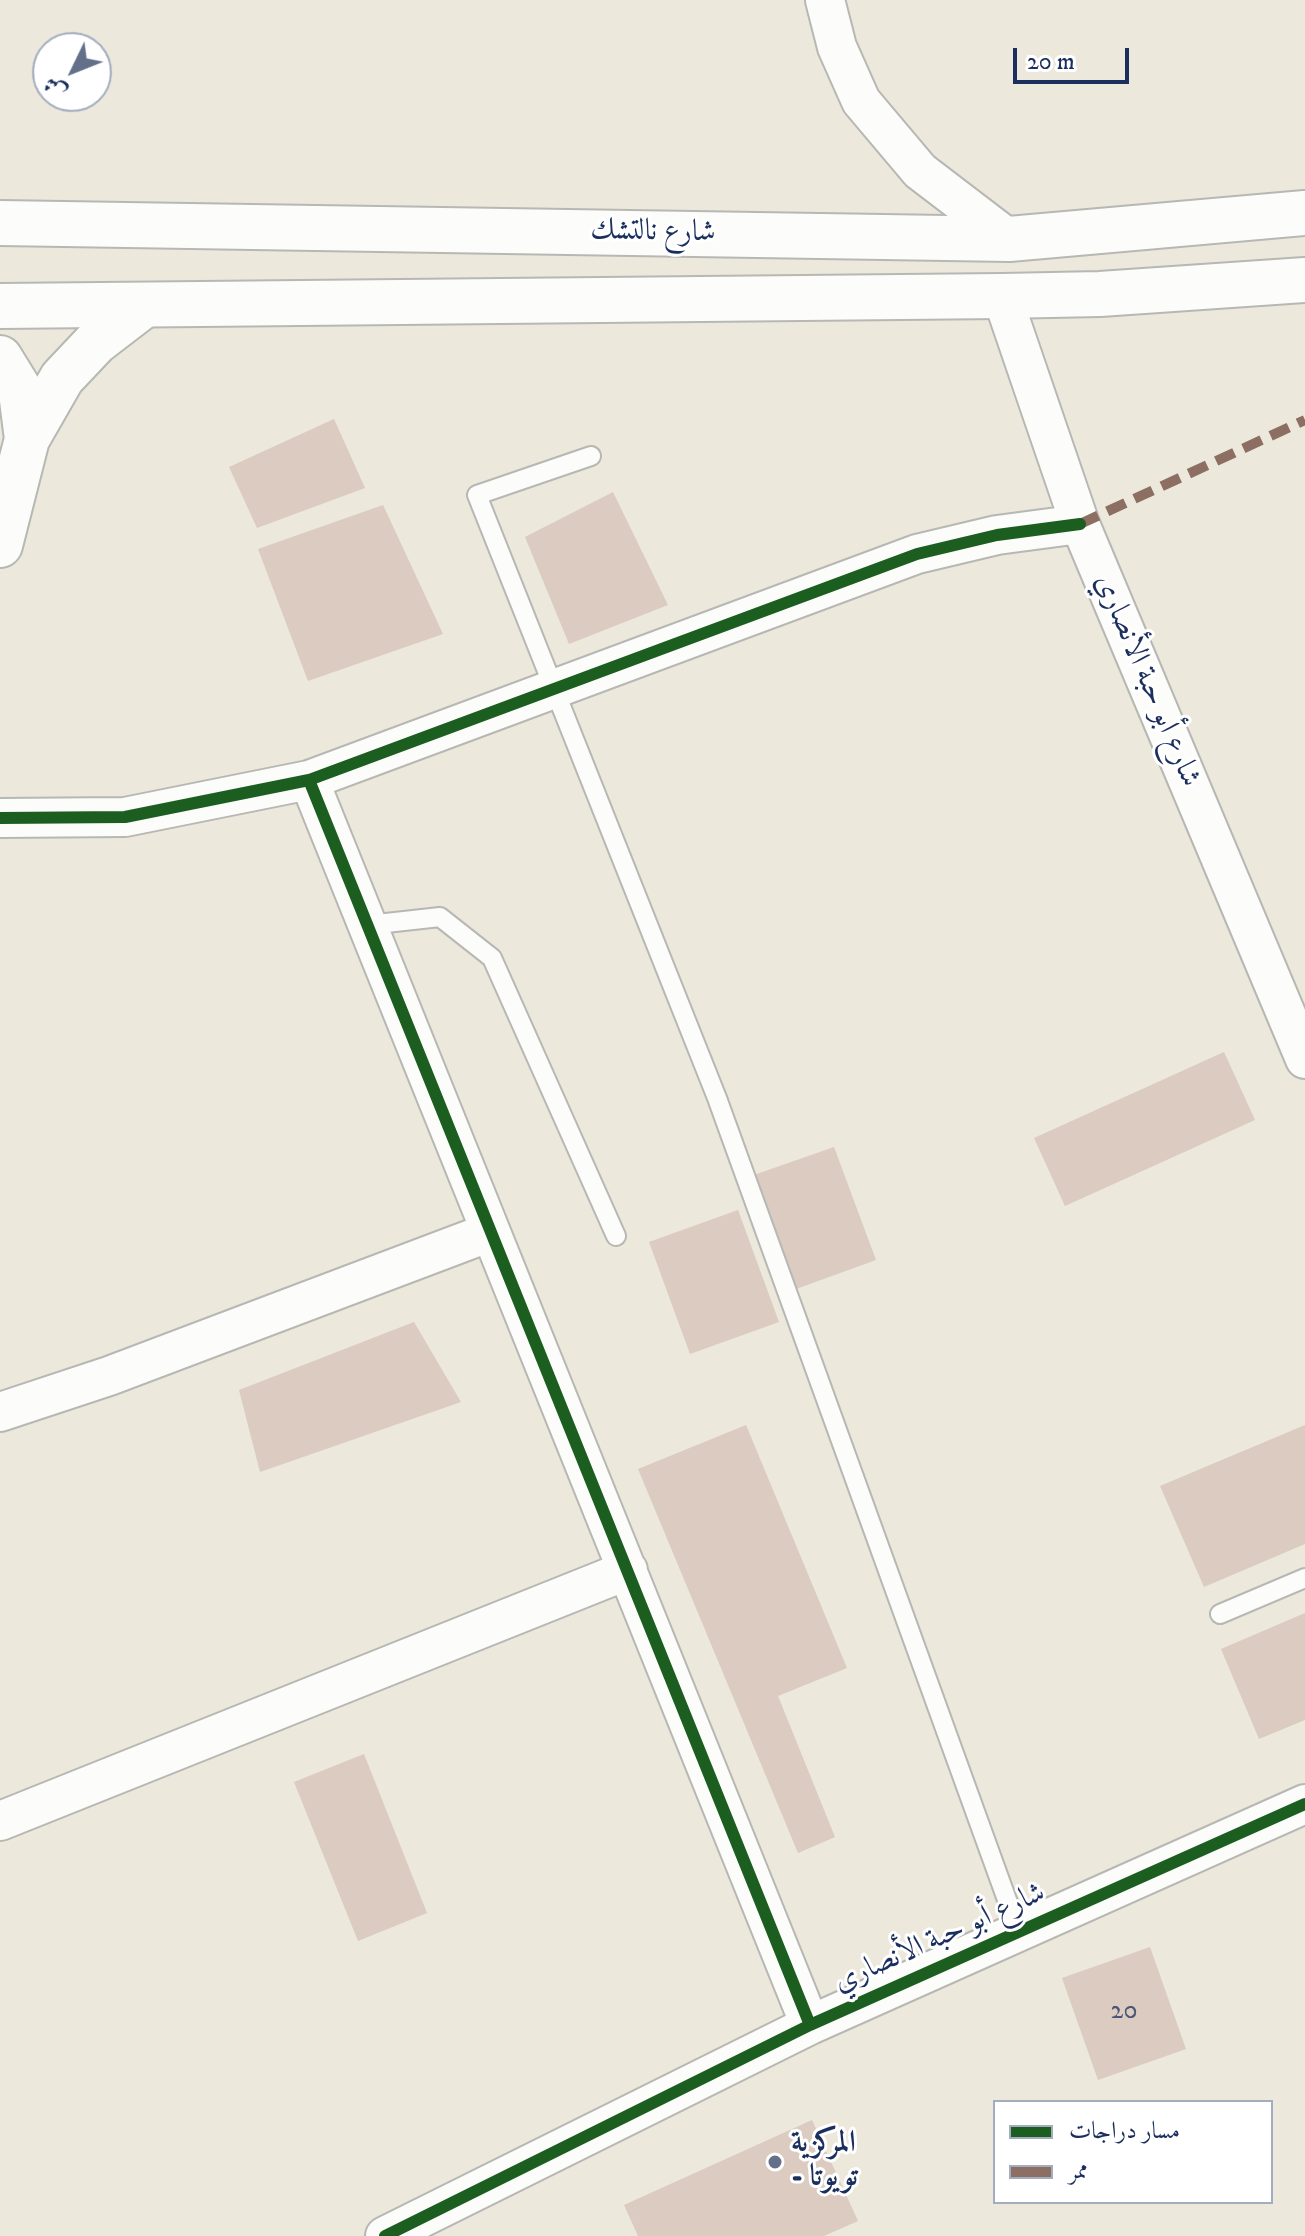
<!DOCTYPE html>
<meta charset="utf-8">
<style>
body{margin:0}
#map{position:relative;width:1305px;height:2236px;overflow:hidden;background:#ece8db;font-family:"IM FELL DW Pica",Amiri,serif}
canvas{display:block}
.legend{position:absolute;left:993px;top:2100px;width:280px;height:104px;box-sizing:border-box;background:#fff;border:2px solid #a4acbf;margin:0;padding:10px 14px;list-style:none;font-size:24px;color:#1b2f5e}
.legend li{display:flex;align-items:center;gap:16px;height:40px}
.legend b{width:40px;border:2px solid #a4acbf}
.north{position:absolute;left:32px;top:32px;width:80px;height:80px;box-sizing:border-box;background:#fff;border:2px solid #a4acbf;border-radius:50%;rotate:227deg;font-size:22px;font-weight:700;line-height:32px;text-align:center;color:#1b2f5e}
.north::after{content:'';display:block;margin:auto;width:28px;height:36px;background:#64708a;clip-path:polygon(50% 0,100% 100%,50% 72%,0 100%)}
.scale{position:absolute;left:1013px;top:48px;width:116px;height:36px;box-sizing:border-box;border:4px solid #1b2f5e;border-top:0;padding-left:10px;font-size:24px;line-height:28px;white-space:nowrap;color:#1b2f5e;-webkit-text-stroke:6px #fff;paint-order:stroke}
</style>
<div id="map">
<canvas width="1305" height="2236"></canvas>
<ul class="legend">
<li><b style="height:10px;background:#1b5e20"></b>مسار دراجات</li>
<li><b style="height:10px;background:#8d6e63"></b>ممر</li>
</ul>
<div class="north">ش</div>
<div class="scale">20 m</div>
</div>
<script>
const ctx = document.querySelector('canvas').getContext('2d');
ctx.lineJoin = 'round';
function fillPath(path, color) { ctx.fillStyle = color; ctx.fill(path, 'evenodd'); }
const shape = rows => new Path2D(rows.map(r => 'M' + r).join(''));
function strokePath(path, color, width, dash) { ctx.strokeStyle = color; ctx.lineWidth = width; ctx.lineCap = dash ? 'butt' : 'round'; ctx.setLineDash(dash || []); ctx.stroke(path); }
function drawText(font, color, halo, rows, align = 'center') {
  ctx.font = font + ' "IM FELL DW Pica",Amiri,serif'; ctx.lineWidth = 6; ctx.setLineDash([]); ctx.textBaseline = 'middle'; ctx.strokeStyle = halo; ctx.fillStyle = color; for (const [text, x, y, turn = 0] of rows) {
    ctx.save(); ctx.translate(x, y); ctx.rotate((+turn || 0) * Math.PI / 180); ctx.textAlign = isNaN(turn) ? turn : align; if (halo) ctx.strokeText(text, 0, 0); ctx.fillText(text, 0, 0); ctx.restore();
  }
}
fillPath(shape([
 [334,419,365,488,257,528,229,467],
 [613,492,668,605,569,644,525,537],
 [383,505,443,634,308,681,258,549],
 [1224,1052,1255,1120,1065,1206,1034,1138],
 [834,1147,876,1260,796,1289,754,1175],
 [738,1210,779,1322,690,1354,649,1242],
 [414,1322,461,1402,260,1472,239,1390],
 [746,1425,847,1668,778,1696,835,1837,798,1853,638,1469],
 [1305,1425,1305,1544,1204,1587,1160,1486],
 [1305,1613,1305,1720,1259,1739,1221,1649],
 [364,1754,427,1913,358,1941,294,1782],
 [1150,1947,1186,2049,1098,2080,1062,1978],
 [812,2120,858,2221,824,2236,638,2236,624,2205]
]), '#dbcbc1');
const service = shape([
 [591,456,477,495,717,1098,1019,1933],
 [368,925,440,917,492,958,616,1236],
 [1220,1614,1305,1578]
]);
const minor = shape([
 [825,0,837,47,861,101,920,171,1009,239],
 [1002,296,1080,524,1305,1059],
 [309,780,810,2025],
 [0,818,125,817,309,780,917,554,997,535,1080,524],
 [0,1412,109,1376,490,1232],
 [0,1821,628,1570],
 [385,2236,810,2025,1305,1804]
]);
const tertiary = shape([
 [0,358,21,392,27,439],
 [0,545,27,439,62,378,96,342,143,306]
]);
const secondary = shape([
 [0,223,1009,239,1305,213],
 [0,306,1002,296,1100,294,1305,280]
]);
strokePath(service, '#b7b7b4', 22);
strokePath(minor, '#b7b7b4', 42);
strokePath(tertiary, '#b7b7b4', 48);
strokePath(secondary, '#b7b7b4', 48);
strokePath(service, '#fcfcfa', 18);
strokePath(minor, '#fcfcfa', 38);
strokePath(tertiary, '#fcfcfa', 44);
strokePath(secondary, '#fcfcfa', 44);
strokePath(shape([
 [1080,524,1305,420]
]), '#8d6e63', 10, [20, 10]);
strokePath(shape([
 [309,780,810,2025],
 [0,818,125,817,309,780,917,554,997,535,1080,524],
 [385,2236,810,2025,1305,1804]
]), '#1b5e20', 12);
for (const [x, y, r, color] of [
 [775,2162,8,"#64708a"]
]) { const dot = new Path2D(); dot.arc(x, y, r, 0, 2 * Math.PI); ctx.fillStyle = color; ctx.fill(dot); strokePath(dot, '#fff', 3); }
drawText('26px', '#4b5677', null, [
 ["20",1124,2013]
]);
drawText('30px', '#1b2f5e', '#fff', [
 ["شارع نالتشك",653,233,1],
 ["شارع أبو حبة الأنصاري",1146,681,67],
 ["شارع أبو حبة الأنصاري",940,1939,-24]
]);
drawText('bold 30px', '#1b2f5e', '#fff', [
 ["المركزية",791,2145],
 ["- تويوتا",791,2179]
], 'left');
</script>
